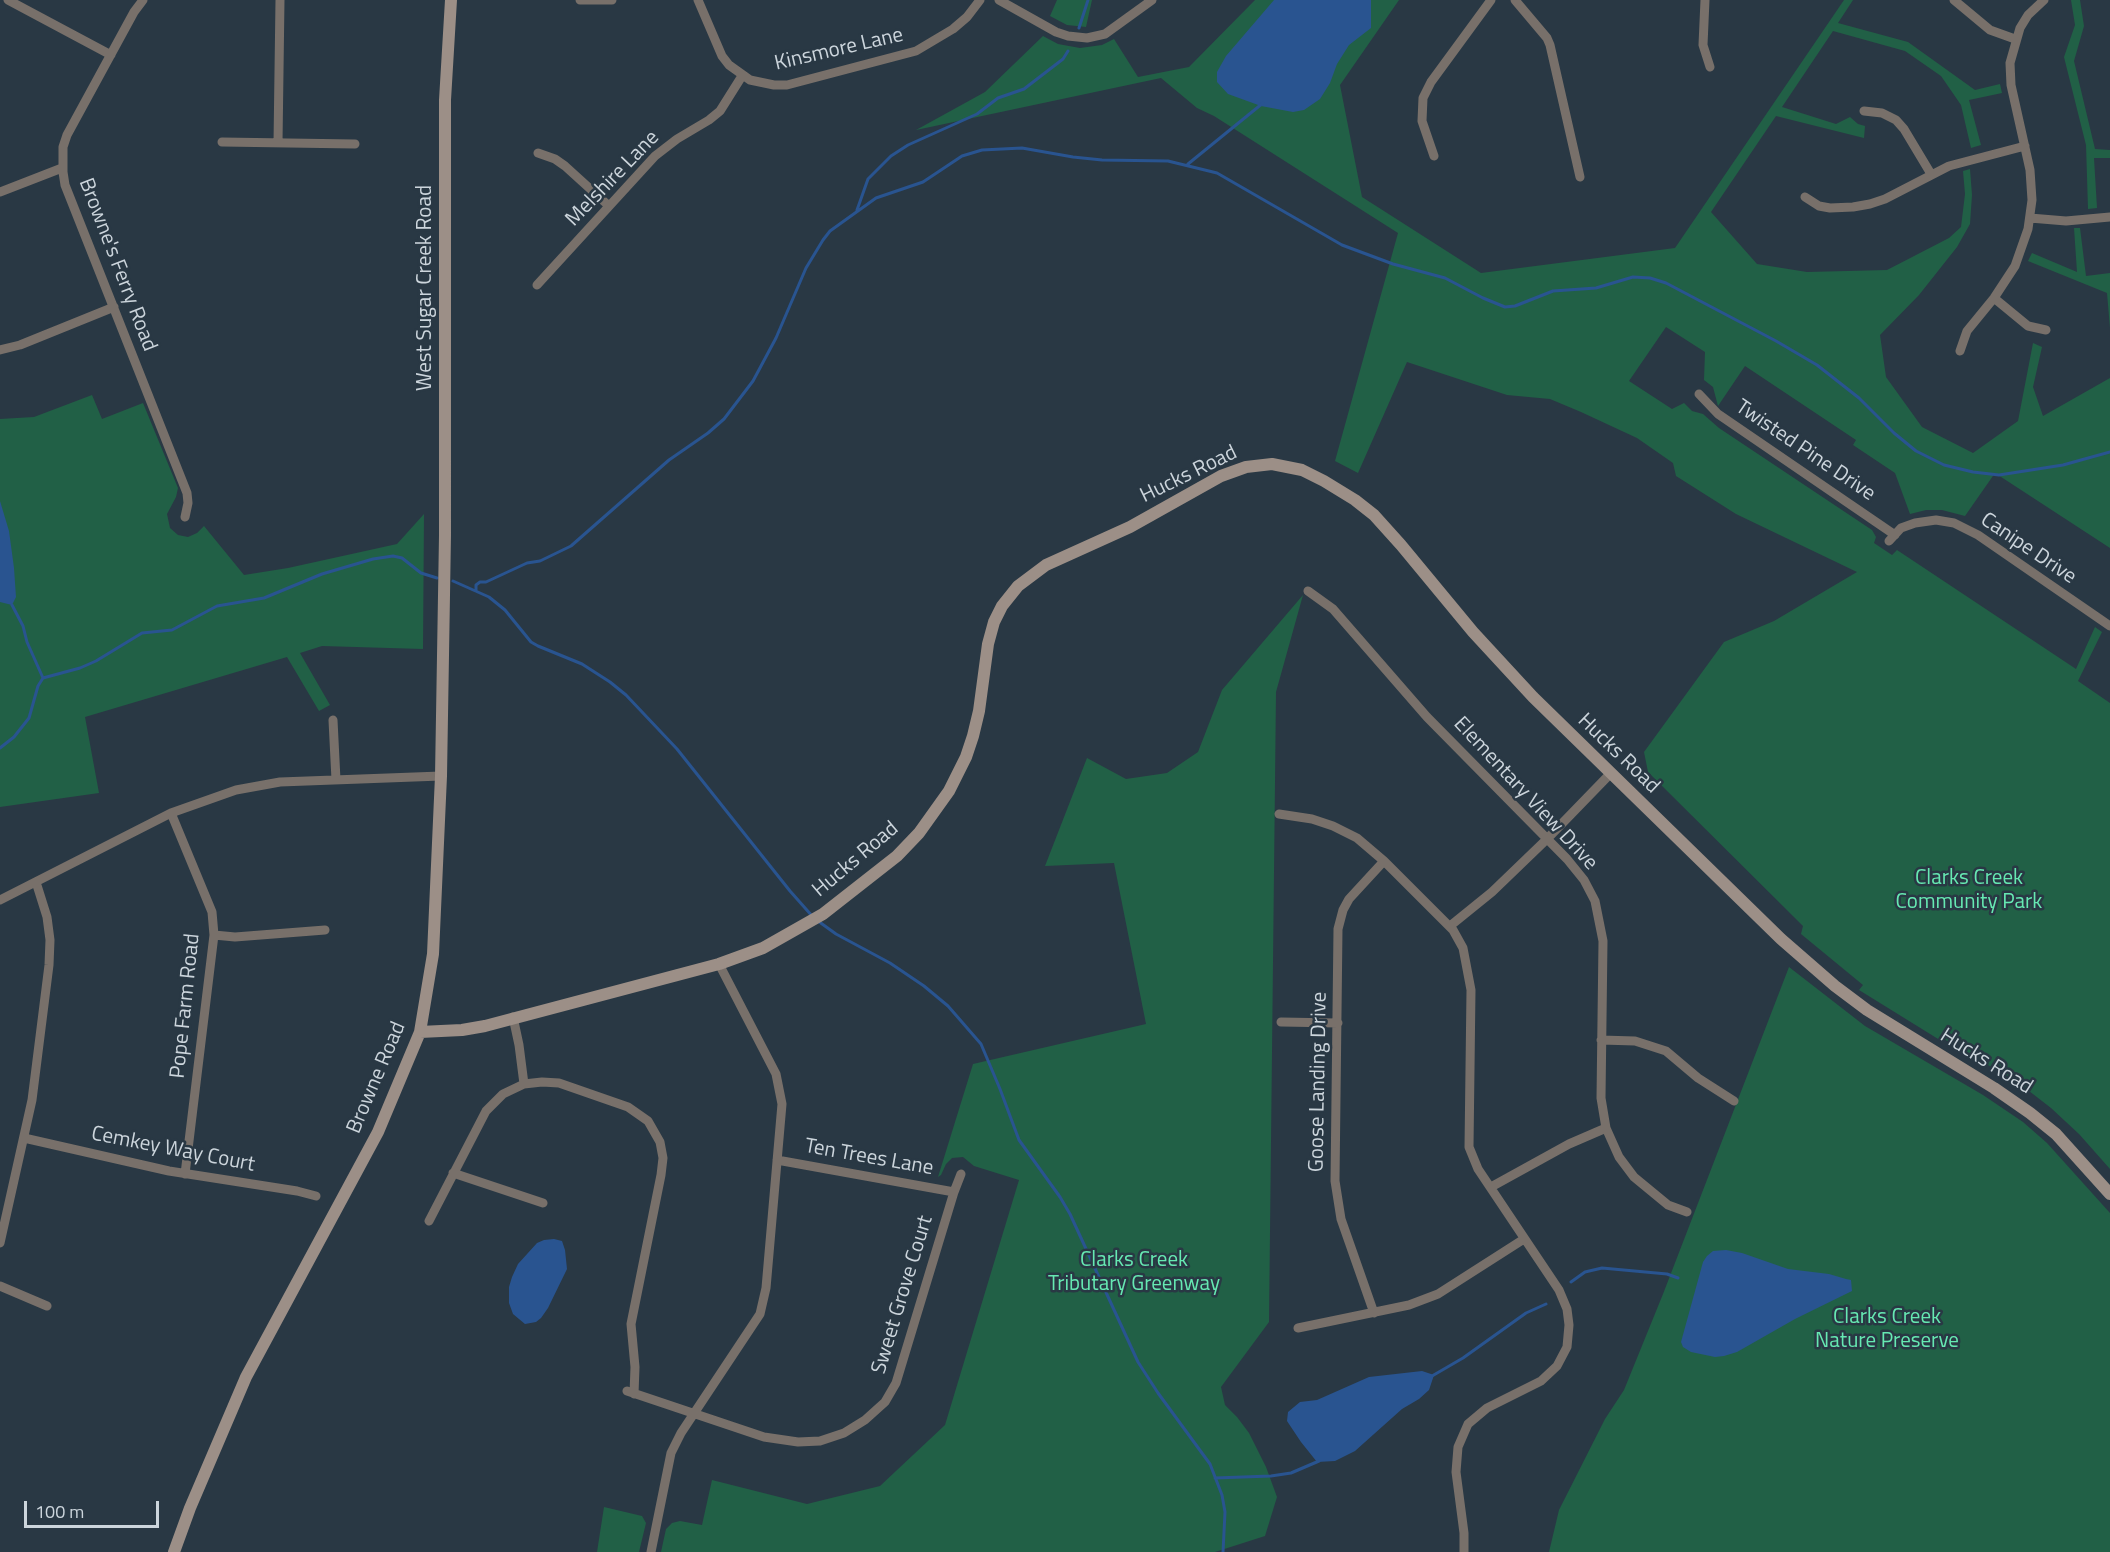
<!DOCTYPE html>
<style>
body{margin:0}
#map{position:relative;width:2110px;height:1552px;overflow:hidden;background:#293844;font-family:"Titillium Web",sans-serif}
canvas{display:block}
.scale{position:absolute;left:24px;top:1501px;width:135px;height:27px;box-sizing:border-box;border:3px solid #ccd5dc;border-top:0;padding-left:8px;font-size:18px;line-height:21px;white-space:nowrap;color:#ccd5dc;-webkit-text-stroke:4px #293844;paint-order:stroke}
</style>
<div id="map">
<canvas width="2110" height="1552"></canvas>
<div class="scale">100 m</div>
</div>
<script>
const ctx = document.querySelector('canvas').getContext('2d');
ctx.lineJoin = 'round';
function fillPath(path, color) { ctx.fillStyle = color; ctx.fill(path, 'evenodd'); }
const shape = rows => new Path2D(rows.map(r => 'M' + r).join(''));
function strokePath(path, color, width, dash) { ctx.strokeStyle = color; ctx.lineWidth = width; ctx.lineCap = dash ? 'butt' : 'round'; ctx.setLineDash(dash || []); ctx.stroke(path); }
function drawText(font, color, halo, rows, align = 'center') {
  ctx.font = font + ' "Titillium Web",sans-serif'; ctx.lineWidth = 5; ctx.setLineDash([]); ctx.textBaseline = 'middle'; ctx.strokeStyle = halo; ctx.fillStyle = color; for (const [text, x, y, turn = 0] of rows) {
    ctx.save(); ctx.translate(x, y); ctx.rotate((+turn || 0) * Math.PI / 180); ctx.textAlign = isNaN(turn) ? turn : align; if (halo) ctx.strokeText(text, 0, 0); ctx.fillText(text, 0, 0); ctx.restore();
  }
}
fillPath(shape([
 [1057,0,1092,0,1086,27,1067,25,1050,16],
 [1255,0,1399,0,1340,85,1362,197,1481,273,1675,248,1844,0,1853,0,1838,23,1908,42,1975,90,2000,84,2002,93,1969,100,1981,145,1971,148,1961,105,1941,76,1905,51,1833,31,1782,107,1836,124,1850,117,1858,124,1865,126,1864,138,1776,116,1711,212,1757,264,1807,272,1887,270,1949,238,1961,227,1965,194,1963,171,1970,169,1972,195,1970,224,1957,247,1919,295,1880,335,1886,377,1922,427,1973,453,2018,421,2033,343,2042,347,2033,387,2043,416,2110,378,2110,548,1995,473,1965,516,1942,510,1926,510,1910,514,1895,473,1853,445,1856,440,1745,366,1718,406,1713,387,1704,380,1705,352,1666,327,1629,381,1672,409,1684,403,1692,411,1703,414,1719,428,1872,530,1876,537,1874,543,1892,555,1897,550,2076,669,2095,627,2102,632,2078,681,2110,703,2110,1169,2079,1134,2051,1108,2020,1084,1944,1039,1943,1042,1859,990,1863,985,1801,934,1803,926,1648,772,1644,752,1724,642,1774,621,1857,572,1736,514,1676,476,1673,463,1637,438,1581,412,1550,399,1507,395,1407,362,1358,473,1335,461,1398,233,1214,116,1197,108,1161,78,916,130,985,92,1043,36,1058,44,1080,48,1102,45,1114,39,1138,77,1189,67],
 [2071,0,2080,0,2084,26,2074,61,2095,149,2110,150,2110,158,2094,158,2097,208,2088,209,2086,145,2064,57,2075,25],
 [2074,228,2080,228,2086,276,2110,273,2110,328,2107,293,2028,261,2032,253,2077,272],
 [92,395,102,419,143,403,178,488,176,497,167,514,170,528,178,535,188,537,197,533,204,526,244,575,288,568,397,544,424,514,423,649,322,646,300,653,330,705,319,711,287,657,85,717,99,793,0,807,0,419,34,417],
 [1303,595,1276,692,1269,1322,1221,1387,1225,1405,1237,1417,1249,1433,1266,1467,1277,1497,1265,1536,1215,1552,661,1552,666,1529,672,1523,680,1521,702,1525,712,1480,807,1504,880,1486,945,1425,1019,1180,974,1166,963,1157,952,1158,946,1164,941,1175,938,1177,973,1064,1146,1024,1114,863,1045,866,1087,758,1126,779,1167,773,1198,752,1222,690],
 [1789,967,1865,1026,1983,1095,2023,1122,2047,1143,2110,1213,2110,1552,1549,1552,1559,1510,1605,1419,1624,1390,1663,1294],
 [604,1507,642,1516,646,1523,639,1552,597,1552]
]), '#216046');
fillPath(shape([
 [1274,0,1371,0,1371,28,1349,45,1337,64,1330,83,1320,99,1304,110,1293,112,1261,106,1228,94,1217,82,1217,72,1226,56],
 [0,501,9,531,14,568,16,597,12,605,0,602],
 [554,1239,562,1241,565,1250,567,1269,548,1308,541,1318,536,1322,525,1324,513,1314,509,1303,509,1287,512,1277,518,1264,537,1243,544,1240],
 [1726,1250,1742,1253,1788,1269,1829,1274,1846,1279,1851,1280,1852,1291,1795,1319,1737,1352,1724,1356,1715,1357,1691,1352,1683,1347,1681,1342,1703,1262,1707,1256,1713,1251],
 [1422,1371,1434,1375,1429,1390,1419,1399,1402,1409,1355,1451,1335,1461,1317,1462,1301,1442,1287,1421,1288,1412,1300,1402,1317,1400,1369,1377]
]), '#295490');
strokePath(shape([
 [1079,28,1088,0],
 [1188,164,1263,103],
 [857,210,868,179,891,156,908,145,977,114,998,98,1024,89,1063,59,1068,51],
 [453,581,489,597,505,610,531,642,538,646,582,664,610,682,626,695,677,749,790,891,813,917],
 [476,591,476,585,480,582,486,582,527,563,540,561,571,546,669,460,708,433,724,419,753,381,776,338,806,268,823,240,830,231,876,198,923,182,962,156,982,150,1022,148,1073,157,1102,160,1168,161,1217,173,1342,245,1393,264,1445,278,1483,298,1505,307,1515,306,1553,291,1596,288,1633,277,1650,278,1666,283,1776,341,1817,365,1859,398,1894,433,1916,451,1944,465,1973,472,1999,475,2063,465,2110,452],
 [12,605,23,626,27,642,43,678],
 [0,748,14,737,29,718,38,686,43,678,80,668,96,661,142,633,172,630,217,606,264,598,322,574,373,559,393,556,402,558,421,573,437,578],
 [818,921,836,934,890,963,924,986,948,1006,981,1044,1000,1089,1019,1140,1060,1197,1070,1214,1138,1362,1158,1393,1210,1464,1222,1495,1225,1512,1223,1552],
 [1571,1282,1585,1272,1602,1268,1667,1274,1678,1278],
 [1432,1376,1463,1358,1526,1313,1546,1304],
 [1215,1478,1271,1476,1291,1473,1319,1461]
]), '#295490', 3);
strokePath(shape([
 [8,0,111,55],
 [143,0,134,12,67,135,63,147,63,172,65,185,187,493,188,503,185,517],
 [580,0,612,0],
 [698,0,722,56,729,65,750,80,774,85,787,85,916,51,953,29,967,17,980,0],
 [999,0,1056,32,1068,36,1087,38,1105,34,1152,0],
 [1515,0,1547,38,1550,45,1580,177],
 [1705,0,1703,45,1710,67],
 [1954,0,1990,30,2015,39],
 [1864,111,1882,113,1896,120,1904,129,1931,174],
 [222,142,355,144],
 [278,143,280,0],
 [538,153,555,159,565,166,609,206],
 [1434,156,1422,121,1423,98,1431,82,1491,0],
 [0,192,62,168],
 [1805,197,1819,206,1830,208,1853,207,1870,204,1885,199,1949,166,2025,146],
 [2030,218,2066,221,2110,217],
 [537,285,655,156,677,139,709,120,720,111,742,76],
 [1994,298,2028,326,2046,330],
 [0,350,20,345,114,307],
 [1960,351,1967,331,1994,298,2015,266,2028,229,2032,200,2030,170,2011,85,2010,63,2020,28,2028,15,2044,0],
 [1699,394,1718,414,1895,535],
 [1889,541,1901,528,1915,523,1936,520,1954,523,1978,535,2110,626],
 [1308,591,1333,609,1427,717,1567,859,1584,880,1595,901,1603,941,1601,1098,1606,1128,1619,1157,1634,1177,1668,1205,1687,1212],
 [333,720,336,780],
 [171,813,212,912,214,935,185,1174],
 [1279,814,1312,819,1333,826,1357,838,1384,861,1453,930,1463,948,1471,990,1469,1147,1478,1169,1559,1290,1567,1309,1569,1325,1567,1347,1557,1366,1541,1381,1487,1408,1468,1424,1458,1447,1456,1472,1464,1533,1464,1552],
 [0,900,171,813,236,790,280,782,441,776],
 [1450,926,1492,892,1547,839,1610,774],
 [214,935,235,937,325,930],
 [513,1017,519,1045,524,1084],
 [1281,1022,1338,1023],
 [1601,1040,1635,1041,1666,1051,1698,1078,1734,1101],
 [24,1138,169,1171,297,1191,316,1196],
 [777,1160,954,1192],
 [453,1173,543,1203],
 [1491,1187,1569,1144,1606,1128],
 [429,1221,486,1111,503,1094,524,1084,542,1082,559,1083,628,1107,648,1121,660,1142,663,1158,661,1175,631,1324,635,1367,634,1394],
 [0,1243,32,1100,49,965,50,940,47,917,36,882],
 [0,1286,47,1306],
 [1374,1313,1341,1219,1335,1181,1338,929,1343,910,1349,899,1384,861],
 [1298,1328,1409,1305,1438,1294,1524,1239],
 [627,1391,764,1437,798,1442,820,1441,844,1433,865,1420,885,1402,896,1383,954,1192,961,1174],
 [651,1552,671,1453,681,1433,760,1314,766,1288,782,1104,776,1074,719,964]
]), '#78706a', 9);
strokePath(shape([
 [420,1032,462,1030,485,1026,719,964,763,948,823,914,897,856,919,833,949,791,966,757,973,736,979,711,988,644,994,622,1002,606,1018,586,1046,565,1130,527,1221,476,1246,467,1272,464,1302,470,1324,481,1355,500,1374,515,1401,545,1473,632,1533,697,1781,939,1835,986,1867,1010,1994,1088,2030,1113,2056,1134,2110,1194],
 [174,1552,190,1508,246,1377,378,1132,420,1032,433,954,441,776,445,535,445,100,451,0]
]), '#9c8f87', 12);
drawText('21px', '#ccd5dc', '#293844', [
 ["Kinsmore Lane",839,50,-13],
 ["Melshire Lane",613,179,-46],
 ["Browne's Ferry Road",117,265,69],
 ["West Sugar Creek Road",426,288,-90],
 ["Twisted Pine Drive",1805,451,34],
 ["Hucks Road",1189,475,-26],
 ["Canipe Drive",2028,549,34],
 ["Hucks Road",1618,754,44],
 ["Elementary View Drive",1525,794,47],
 ["Hucks Road",856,860,-40],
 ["Pope Farm Road",186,1006,-84],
 ["Hucks Road",1986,1062,32],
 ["Browne Road",377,1078,-67],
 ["Goose Landing Drive",1319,1082,-89],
 ["Cemkey Way Court",173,1150,11],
 ["Ten Trees Lane",869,1158,10],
 ["Sweet Grove Court",903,1295,-73]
]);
drawText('21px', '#66e9b2', '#293844', [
 ["Clarks Creek",1969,879],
 ["Community Park",1969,903],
 ["Clarks Creek",1134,1261],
 ["Tributary Greenway",1134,1285],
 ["Clarks Creek",1887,1318],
 ["Nature Preserve",1887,1342]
]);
</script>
